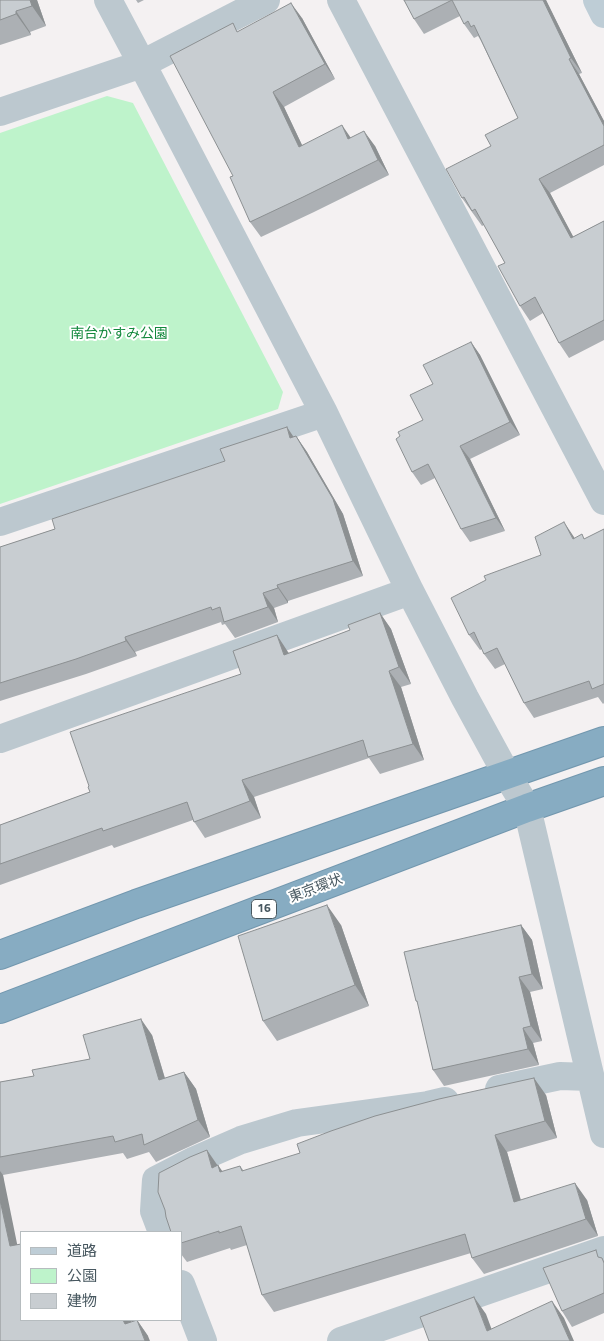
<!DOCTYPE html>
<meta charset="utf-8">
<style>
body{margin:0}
#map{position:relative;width:604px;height:1341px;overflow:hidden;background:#f4f1f2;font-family:"Titillium Web","Noto Sans JP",sans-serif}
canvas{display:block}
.legend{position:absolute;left:20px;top:1231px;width:162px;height:90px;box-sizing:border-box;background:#fff;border:1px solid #b6bcbf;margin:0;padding:6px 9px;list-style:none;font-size:15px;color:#485860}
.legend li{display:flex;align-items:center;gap:10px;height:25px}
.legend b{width:25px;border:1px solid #b6bcbf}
</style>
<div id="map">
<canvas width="604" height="1341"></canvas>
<ul class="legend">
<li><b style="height:6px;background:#becdd6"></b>道路</li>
<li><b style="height:14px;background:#bef3cb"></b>公園</li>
<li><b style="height:14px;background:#c8cdd1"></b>建物</li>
</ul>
</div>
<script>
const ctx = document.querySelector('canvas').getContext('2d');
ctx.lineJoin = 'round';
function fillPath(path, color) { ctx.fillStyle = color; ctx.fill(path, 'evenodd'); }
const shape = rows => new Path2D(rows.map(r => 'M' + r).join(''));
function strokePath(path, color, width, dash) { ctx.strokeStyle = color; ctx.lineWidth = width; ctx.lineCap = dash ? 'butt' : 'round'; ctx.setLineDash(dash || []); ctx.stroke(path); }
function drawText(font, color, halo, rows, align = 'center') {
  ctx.font = font + ' "Titillium Web","Noto Sans JP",sans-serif'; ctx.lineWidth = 4; ctx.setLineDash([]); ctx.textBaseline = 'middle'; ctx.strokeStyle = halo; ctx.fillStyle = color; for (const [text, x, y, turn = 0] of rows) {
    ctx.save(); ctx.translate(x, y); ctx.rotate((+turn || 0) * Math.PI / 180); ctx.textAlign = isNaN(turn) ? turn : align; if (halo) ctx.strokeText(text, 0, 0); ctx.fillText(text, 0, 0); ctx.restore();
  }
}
fillPath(shape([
 [107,96,133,103,283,392,278,409,0,504,0,133]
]), '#bef3cb');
const highway = shape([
 [0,955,136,904,604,741],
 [0,1009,527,808,604,781]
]);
strokePath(highway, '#7297ae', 30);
strokePath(shape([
 [108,0,142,64,324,413,410,591,465,698,507,775,527,808,604,1134],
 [341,0,604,501],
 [0,112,142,64,266,0],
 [0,522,324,413],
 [0,739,410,591],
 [499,1089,560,1076,590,1077],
 [162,1232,154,1211,156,1180,195,1160,241,1140,297,1123,428,1105,445,1101],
 [181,1284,203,1341],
 [341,1341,604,1250]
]), '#bcc8cf', 28);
strokePath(shape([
 [597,0,604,14]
]), '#becdd6', 28);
strokePath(highway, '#87acc2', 28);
fillPath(shape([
 [0,0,37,0,46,26,30,32,31,35,0,45],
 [136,0,144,0,138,3],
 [404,0,546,0,582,73,579,74,604,121,604,165,550,193,573,237,604,221,604,340,569,358,559,343,543,313,530,321,520,306,505,263,484,225,482,226,462,198,491,146,518,118,481,41,478,36,474,38,464,24,460,16,424,34,414,19],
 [302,18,335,79,284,107,302,145,350,137,375,146,389,175,314,212,261,237,250,222,233,176,238,31],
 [471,342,480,355,520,435,470,459,505,531,470,542,461,529,435,478,421,485,412,472,400,436,423,420,433,384],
 [296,436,307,452,343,514,363,576,288,601,288,603,274,608,278,622,235,638,225,624,222,625,221,622,135,652,137,656,86,674,0,701,0,547,55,529,225,461],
 [604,529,604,703,603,704,598,697,534,718,524,703,505,664,495,669,484,654,482,649,480,650,469,635,541,555,575,538,585,539],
 [380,613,391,629,411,684,401,687,424,760,380,774,369,758,254,797,261,818,205,838,193,820,114,848,112,845,0,885,0,825,90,792,241,674,288,652,289,653,350,630],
 [341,925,369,1006,277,1041,263,1021],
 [521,925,532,940,543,989,530,992,542,1041,533,1043,539,1065,444,1086,433,1070,418,1003,416,1001],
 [152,1035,165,1078,184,1072,196,1089,210,1137,156,1162,149,1152,127,1159,123,1153,3,1175,21,1320,131,1320,131,1322,137,1320,148,1336,0,1341,0,1082,34,1076,90,1059],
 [546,1095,557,1138,507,1152,521,1200,587,1200,598,1236,484,1274,472,1258,471,1253,274,1312,262,1295,247,1245,231,1250,230,1248,187,1262,181,1254,181,1232,218,1166,222,1172,240,1166,244,1171],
 [601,1258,604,1261,604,1313,572,1327,562,1311]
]), '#acb0b4');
fillPath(shape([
 [30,0,37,0,46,26,32,6],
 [543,0,546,0,582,73,571,58],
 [291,3,302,18,335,79,325,64],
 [16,11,30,32,31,35,16,14],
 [569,59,579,74,604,121,604,126],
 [273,92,284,107,310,162,299,147],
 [342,125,353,141,348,139],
 [364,131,375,146,389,175,378,160],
 [539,179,550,193,582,253,571,238],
 [471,342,480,355,520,435,510,422],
 [287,427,297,442,290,438],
 [296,436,307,452,343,514,363,576,353,561],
 [460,446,470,459,505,531,496,518],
 [564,522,574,537,583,554,573,539],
 [277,585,288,601,288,603,278,588],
 [263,593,274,608,278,622,268,607],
 [380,613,391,629,411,684,399,667],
 [277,635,288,652,295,671,284,655],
 [125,637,135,652,137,656,126,641],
 [389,671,401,687,424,760,413,744],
 [242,780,254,797,261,818,250,801],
 [327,905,341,925,369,1006,355,985],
 [521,925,532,940,543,989,532,974],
 [519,977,530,992,542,1041,531,1026],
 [141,1019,152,1035,170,1096,159,1080],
 [523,1028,533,1043,539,1065,528,1049],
 [184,1072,196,1089,210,1137,198,1120],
 [534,1078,546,1095,557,1138,545,1121],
 [495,1135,507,1152,526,1219,514,1202],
 [207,1150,218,1166,218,1165,230,1182,212,1168],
 [0,1171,3,1175,21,1263,10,1246,0,1200],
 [575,1183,587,1200,598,1236,586,1219],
 [474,1297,486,1314,496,1341,487,1331],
 [552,1301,564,1318,574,1341,570,1341],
 [123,1320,131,1320,136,1341,125,1324],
 [137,1320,148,1336,150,1341,145,1341]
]), '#8c9092');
const building = shape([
 [0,0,30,0,32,6,16,11,16,14,0,20,0,0],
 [404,0,543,0,571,58,569,59,604,126,604,145,539,179,571,238,604,221,604,320,559,343,535,297,520,306,498,266,505,263,475,209,472,211,464,197,462,198,446,169,491,146,485,135,518,118,474,25,471,27,468,21,464,24,452,0,414,19,404,0],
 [291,3,325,64,273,92,299,147,342,125,348,139,364,131,378,160,303,197,250,222,230,177,233,176,170,56,233,23,237,32,291,3],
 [471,342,510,422,460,446,496,518,461,529,428,464,412,472,396,439,400,436,398,432,423,420,410,395,433,384,423,365,471,342],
 [287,427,290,438,296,436,333,499,353,561,277,585,278,588,263,593,268,607,224,622,220,607,212,610,211,607,125,637,126,641,76,659,0,683,0,547,55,529,52,519,225,461,220,449,287,427],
 [564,522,573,539,582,534,584,539,604,529,604,684,592,689,589,681,524,703,497,648,484,654,474,632,469,635,451,598,486,580,484,576,541,555,535,537,564,522],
 [380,613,399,667,389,671,413,744,368,757,363,740,242,780,250,801,194,822,187,802,103,831,102,828,0,864,0,825,90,792,88,787,89,786,70,732,241,674,233,651,277,635,284,655,350,630,348,625,380,613],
 [327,905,355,985,263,1021,238,936,327,905],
 [521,925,532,974,519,977,531,1026,523,1028,528,1049,433,1070,417,1001,416,1001,404,952,521,925],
 [141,1019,159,1080,184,1072,198,1120,144,1145,142,1134,115,1142,113,1136,0,1157,0,1082,34,1076,32,1070,90,1059,83,1035,141,1019],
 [534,1078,545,1121,495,1135,514,1202,575,1183,586,1219,472,1258,465,1234,262,1295,241,1226,219,1233,219,1231,181,1243,181,1232,171,1232,166,1217,165,1210,158,1192,159,1173,190,1157,207,1150,212,1168,218,1165,220,1172,240,1166,242,1171,300,1153,297,1144,331,1131,375,1116,439,1099,534,1078],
 [0,1200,10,1246,21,1244,21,1320,123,1320,125,1324,137,1320,145,1341,0,1341,0,1200],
 [596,1250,598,1257,602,1258,604,1263,604,1293,562,1311,543,1268,596,1250],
 [474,1297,487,1331,552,1301,570,1341,429,1341,420,1317,474,1297]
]);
fillPath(building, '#c8cdd1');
strokePath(building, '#8c9092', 1);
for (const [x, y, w] of [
 [264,909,25]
]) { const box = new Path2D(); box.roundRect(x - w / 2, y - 9.5, w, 19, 4); ctx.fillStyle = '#fff'; ctx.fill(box); strokePath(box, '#485860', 1); }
drawText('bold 12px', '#485860', null, [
 ["16",264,909]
]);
drawText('14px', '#12883c', '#fff', [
 ["南台かすみ公園",119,335]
]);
drawText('14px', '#485860', '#fff', [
 ["東京環状",316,889,-21]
]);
</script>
